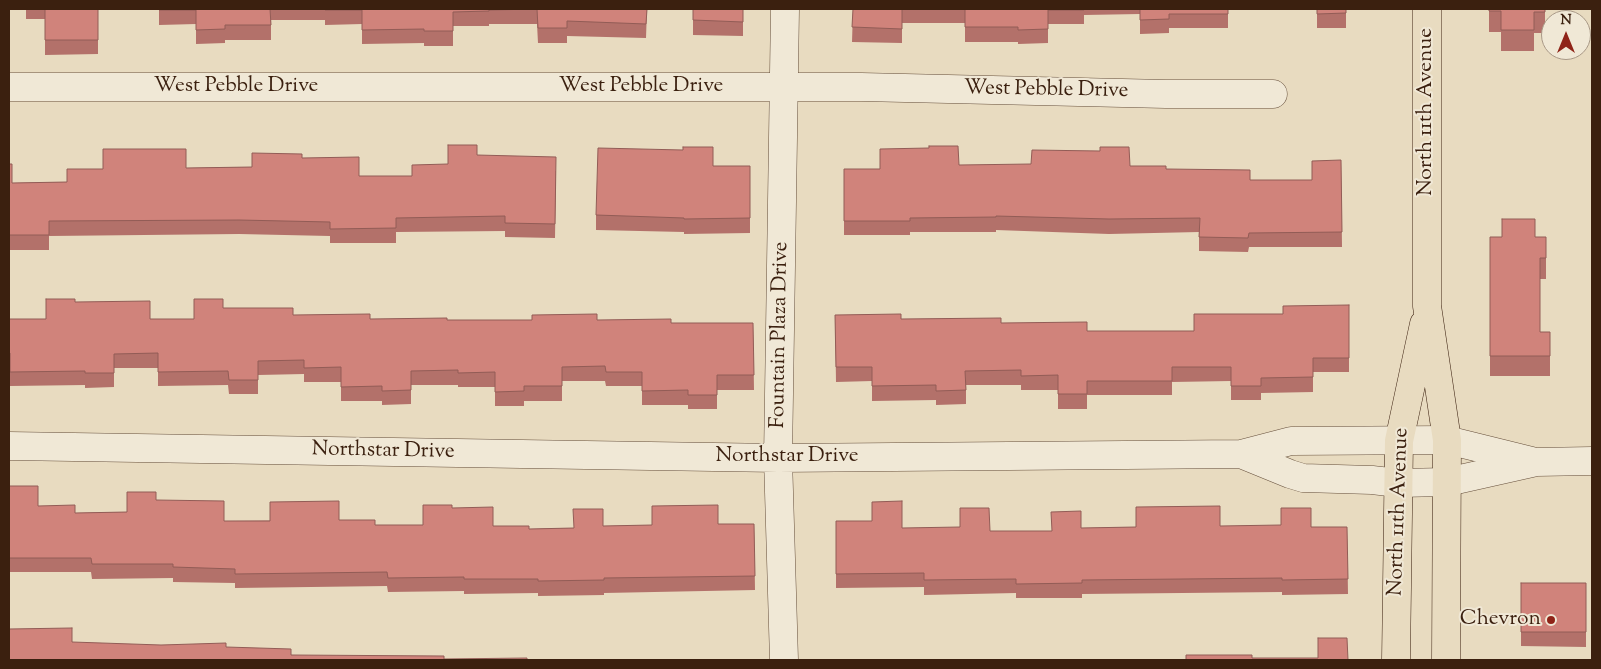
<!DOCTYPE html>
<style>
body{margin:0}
#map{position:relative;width:1601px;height:669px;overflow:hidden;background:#e8dbc0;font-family:"Sorts Mill Goudy",serif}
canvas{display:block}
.frame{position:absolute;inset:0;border:10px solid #3b200f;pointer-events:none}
.north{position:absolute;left:1541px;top:10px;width:50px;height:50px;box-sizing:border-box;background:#f0e8d6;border:1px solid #a89886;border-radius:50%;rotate:0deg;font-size:14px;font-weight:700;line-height:20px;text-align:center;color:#3b200f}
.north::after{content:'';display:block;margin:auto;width:18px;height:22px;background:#8f2418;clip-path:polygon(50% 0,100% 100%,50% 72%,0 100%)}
</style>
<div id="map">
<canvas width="1601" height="669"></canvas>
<div class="frame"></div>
<div class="north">N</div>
</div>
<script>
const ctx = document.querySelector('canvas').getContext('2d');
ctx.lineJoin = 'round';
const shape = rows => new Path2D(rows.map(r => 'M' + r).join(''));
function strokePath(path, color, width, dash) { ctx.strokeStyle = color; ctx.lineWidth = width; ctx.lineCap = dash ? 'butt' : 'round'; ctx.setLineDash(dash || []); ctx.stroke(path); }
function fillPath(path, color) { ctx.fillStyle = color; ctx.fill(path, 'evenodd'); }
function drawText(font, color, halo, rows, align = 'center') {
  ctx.font = font + ' "Sorts Mill Goudy",serif'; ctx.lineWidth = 4; ctx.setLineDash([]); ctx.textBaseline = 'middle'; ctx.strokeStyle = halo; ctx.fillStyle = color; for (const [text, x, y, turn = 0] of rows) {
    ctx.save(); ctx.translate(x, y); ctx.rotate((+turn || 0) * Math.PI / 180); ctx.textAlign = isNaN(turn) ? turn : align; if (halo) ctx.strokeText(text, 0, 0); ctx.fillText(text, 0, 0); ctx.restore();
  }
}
const minor = shape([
 [9,87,861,87,1166,94,1273,94],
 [9,446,778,458,1241,454,1290,474,1303,478,1372,480,1398,483,1447,482,1536,462,1592,461],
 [1241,454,1291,441,1447,440,1532,461],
 [784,660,778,458,785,9]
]);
const major = shape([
 [1427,9,1427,306,1447,440,1446,660],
 [1396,660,1399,441,1424,324]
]);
strokePath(minor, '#664f3b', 29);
strokePath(major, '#3b200f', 29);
strokePath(minor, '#f0e8d6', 28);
strokePath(major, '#e8dbc0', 28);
fillPath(shape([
 [26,9,98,9,98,54,45,55,45,19,26,19],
 [159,9,647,9,646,38,567,36,567,43,538,43,537,24,489,24,489,26,453,26,453,46,424,46,424,43,362,44,362,24,325,25,325,20,271,20,271,40,225,40,225,43,196,44,196,24,159,25],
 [693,9,743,9,743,36,693,35],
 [853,9,1228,9,1228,28,1169,28,1169,33,1140,34,1140,14,1084,15,1084,24,1048,24,1048,43,1018,44,1018,42,965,42,965,23,902,23,902,43,852,42],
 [1265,9,1346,9,1346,28,1317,28,1317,9],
 [1489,9,1545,9,1545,33,1534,33,1534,51,1501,51,1501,32,1489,32],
 [477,155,556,171,555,238,505,237,505,231,396,232,396,243,330,243,330,236,239,234,49,236,49,250,9,250,9,164,12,183,67,182,186,168,252,167,302,158,359,176,412,176],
 [1341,160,1342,247,1249,247,1248,252,1199,251,1199,232,1109,234,996,230,996,232,910,232,910,235,844,235,844,169,880,169,959,165,1130,166,1166,169,1250,180,1312,180],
 [713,166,750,166,750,233,684,234,684,232,596,230,596,215],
 [1490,237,1546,237,1546,279,1540,279,1540,332,1550,332,1550,376,1490,376],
 [75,302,150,319,194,319,223,308,293,315,370,319,447,320,597,320,671,323,753,323,754,390,717,390,717,409,688,409,688,405,642,405,642,386,606,386,605,381,562,381,562,401,524,401,524,406,495,406,495,387,458,387,458,385,411,385,411,404,382,405,382,401,341,401,341,382,304,382,304,374,258,375,258,394,229,394,228,385,158,386,158,368,114,368,114,387,85,388,85,385,10,386,10,368,9,368,9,319,46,319],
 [1349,305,1349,372,1313,372,1313,392,1261,393,1261,400,1231,400,1231,381,1172,382,1172,395,1087,395,1087,409,1058,409,1058,390,1021,390,1021,385,966,385,966,404,936,405,936,400,872,401,872,381,836,382,835,315,901,319,1001,323,1087,331,1194,331,1283,314],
 [9,486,38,506,75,513,127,512,156,500,224,521,339,520,375,525,423,525,452,508,493,526,529,529,573,528,603,526,754,524,755,590,604,593,604,595,538,596,538,593,464,594,464,591,388,592,387,586,235,588,235,583,173,582,173,578,92,579,91,572,9,572],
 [836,521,902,528,990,531,1051,531,1081,528,1220,526,1311,527,1347,527,1348,594,1282,595,1282,592,1082,594,1082,598,1016,598,1016,593,924,595,924,587,836,588],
 [1521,583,1586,583,1586,647,1521,646]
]), '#b3716a');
const building = shape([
 [45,9,98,9,98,40,45,40,45,9],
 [159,9,270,9,271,25,225,25,225,29,196,30,196,10,159,10,159,9],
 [325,9,647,9,646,24,567,21,567,28,538,28,537,9,489,10,489,11,453,12,453,31,424,31,424,29,362,30,362,10,325,10,325,9],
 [693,9,743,9,743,22,693,20,693,9],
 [853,9,923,9,902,9,902,29,852,27,853,9],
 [965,9,1084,9,1084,10,1048,10,1048,29,1018,30,1018,27,965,27,965,9],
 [1140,9,1228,9,1228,14,1169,14,1169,19,1140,20,1140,9],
 [1317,9,1346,9,1346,13,1317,14,1317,9],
 [1489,9,1545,9,1545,12,1534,12,1534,30,1501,30,1501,11,1489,11,1489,9],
 [448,145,477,145,477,155,556,157,555,224,505,223,505,216,396,218,396,228,330,229,330,222,239,220,49,221,49,235,9,235,9,164,12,164,12,183,67,182,67,169,103,169,103,149,186,149,186,168,252,167,252,153,302,154,302,158,359,157,359,176,412,176,412,165,448,164,448,145],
 [929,146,958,146,959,165,1031,164,1032,150,1100,151,1100,147,1129,147,1130,166,1166,166,1166,169,1250,170,1250,180,1312,180,1312,161,1341,160,1342,232,1249,233,1248,238,1199,237,1200,218,1109,219,996,216,996,217,910,218,910,221,844,221,844,169,880,169,880,149,929,148,929,146],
 [683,147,713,147,713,166,750,166,750,218,684,219,684,218,596,215,598,148,683,150,683,147],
 [1502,219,1535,219,1535,237,1546,237,1546,258,1540,258,1540,332,1550,332,1550,356,1490,356,1490,237,1502,237,1502,219],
 [46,299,75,299,75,302,150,301,150,319,194,319,194,299,223,299,223,308,293,308,293,315,370,314,370,319,447,318,447,320,532,320,532,315,597,314,597,320,671,319,671,323,753,323,754,375,717,375,717,395,688,395,688,390,642,391,642,372,606,372,605,366,562,367,562,386,524,386,524,391,495,392,495,372,458,373,458,370,411,371,411,390,382,391,382,386,341,387,341,367,304,368,304,360,258,361,258,380,229,380,228,371,158,372,158,353,114,354,114,373,85,373,85,371,10,372,10,353,9,353,9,319,46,319,46,299],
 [1349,305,1349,358,1313,358,1313,377,1261,378,1261,386,1231,386,1231,367,1172,367,1172,381,1087,381,1087,394,1058,394,1058,375,1021,376,1021,370,965,371,966,390,936,391,936,385,872,386,872,367,836,367,835,315,901,314,901,319,1001,318,1001,323,1087,322,1087,331,1194,331,1194,314,1283,314,1283,306,1349,305],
 [9,486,38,486,38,506,75,505,75,513,127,512,127,492,156,492,156,500,224,501,224,521,270,521,270,502,339,501,339,520,375,520,375,525,423,525,423,505,452,505,452,508,493,507,493,526,529,526,529,529,574,528,573,509,603,509,603,526,652,525,652,506,718,505,718,524,754,524,755,576,604,578,604,580,538,581,538,579,464,579,464,577,388,578,387,572,235,574,235,569,173,567,173,564,92,564,91,558,9,558,9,486],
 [902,501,902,528,960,527,960,508,989,508,990,531,1052,531,1051,512,1081,511,1081,528,1136,527,1136,507,1220,506,1220,526,1281,525,1281,508,1311,508,1311,527,1347,527,1348,579,1282,580,1282,578,1082,580,1082,583,1016,584,1016,579,924,580,924,573,836,574,836,521,872,521,872,502,902,501],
 [1521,583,1586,583,1586,632,1521,632,1521,583],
 [72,628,72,642,161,645,226,643,226,647,291,649,291,655,444,656,444,659,527,658,527,660,9,660,9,629,72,628],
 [1318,638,1347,638,1348,660,1186,660,1186,655,1252,655,1252,658,1318,658,1318,638]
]);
fillPath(building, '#d0837b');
strokePath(building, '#925c56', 1);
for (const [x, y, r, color] of [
 [1551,620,5,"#8f2418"]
]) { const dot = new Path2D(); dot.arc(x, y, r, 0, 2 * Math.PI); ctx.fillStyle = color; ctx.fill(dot); strokePath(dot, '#f0e8d6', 2); }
drawText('21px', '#3b200f', '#f0e8d6', [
 ["West Pebble Drive",236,87],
 ["West Pebble Drive",641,87],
 ["West Pebble Drive",1046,91,1],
 ["North 11th Avenue",1427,112,-90],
 ["Fountain Plaza Drive",781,335,-89],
 ["Northstar Drive",383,452,1],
 ["Northstar Drive",787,457],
 ["North 11th Avenue",1400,512,-88]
]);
drawText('21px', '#3b200f', '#f0e8d6', [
 ["Chevron",1541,620]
], 'right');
</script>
